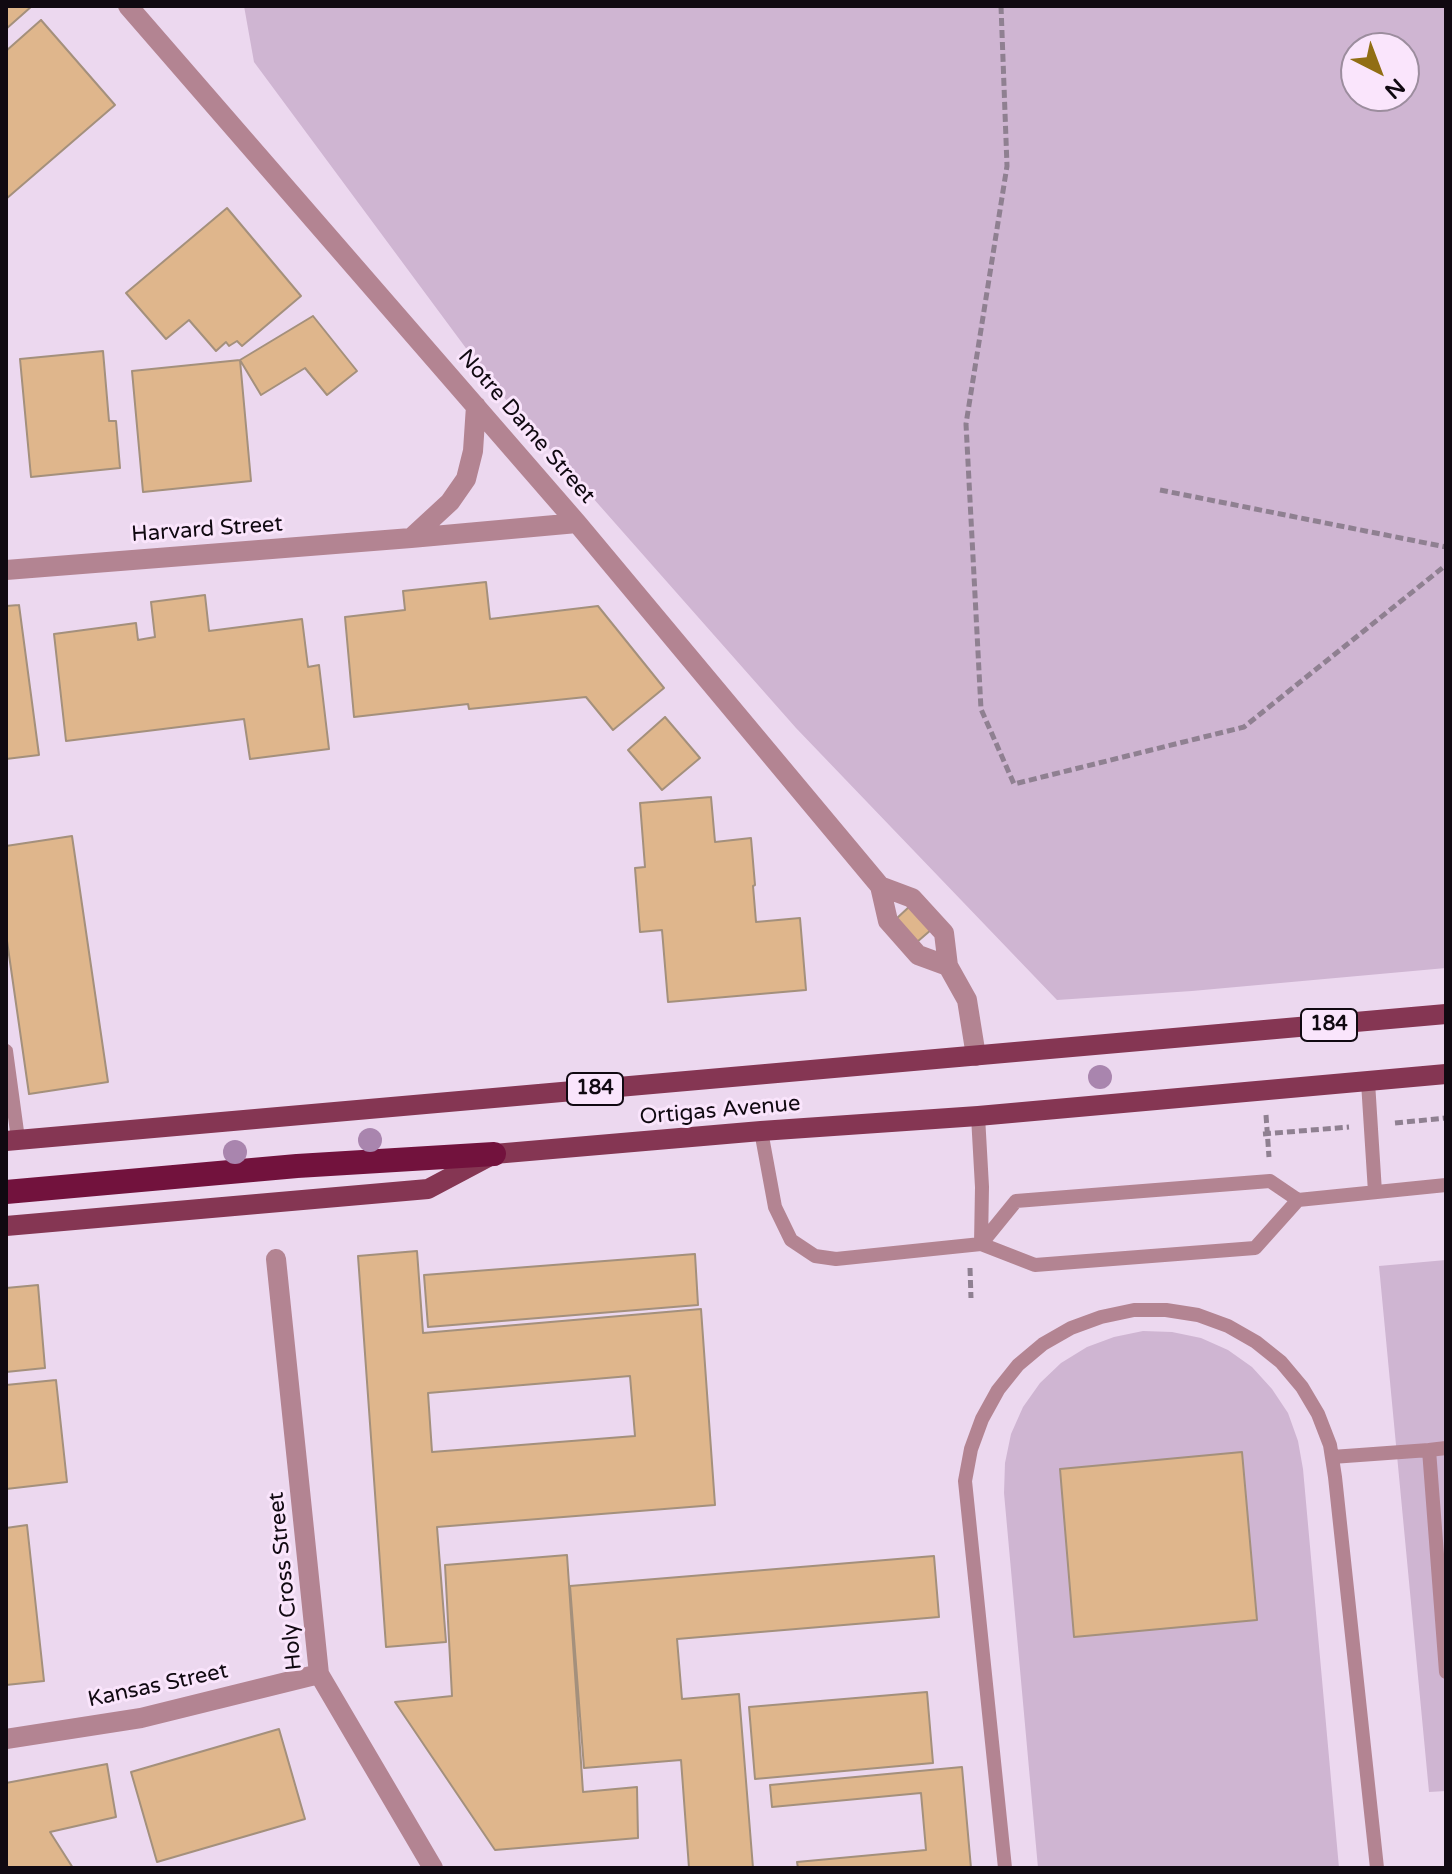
<!DOCTYPE html>
<style>
body{margin:0}
#map{position:relative;width:1452px;height:1874px;overflow:hidden;background:#ecd8ef;font-family:"Varela Round",sans-serif}
canvas{display:block}
.frame{position:absolute;inset:0;border:8px solid #100911;pointer-events:none}
.north{position:absolute;left:1340px;top:32px;width:80px;height:80px;box-sizing:border-box;background:#fae5fc;border:2px solid #9c8d9e;border-radius:50%;rotate:138deg;font-size:22px;font-weight:700;line-height:32px;text-align:center;color:#100911}
.north::after{content:'';display:block;margin:auto;width:28px;height:36px;background:#916e14;clip-path:polygon(50% 0,100% 100%,50% 72%,0 100%)}
</style>
<div id="map">
<canvas width="1452" height="1874"></canvas>
<div class="frame"></div>
<div class="north">N</div>
</div>
<script>
const ctx = document.querySelector('canvas').getContext('2d');
ctx.lineJoin = 'round';
function fillPath(path, color) { ctx.fillStyle = color; ctx.fill(path, 'evenodd'); }
const shape = rows => new Path2D(rows.map(r => 'M' + r).join(''));
function strokePath(path, color, width, dash) { ctx.strokeStyle = color; ctx.lineWidth = width; ctx.lineCap = dash ? 'butt' : 'round'; ctx.setLineDash(dash || []); ctx.stroke(path); }
function drawText(font, color, halo, rows, align = 'center') {
  ctx.font = font + ' "Varela Round",sans-serif'; ctx.lineWidth = 6; ctx.setLineDash([]); ctx.textBaseline = 'middle'; ctx.strokeStyle = halo; ctx.fillStyle = color; for (const [text, x, y, turn = 0] of rows) {
    ctx.save(); ctx.translate(x, y); ctx.rotate((+turn || 0) * Math.PI / 180); ctx.textAlign = isNaN(turn) ? turn : align; if (halo) ctx.strokeText(text, 0, 0); ctx.fillText(text, 0, 0); ctx.restore();
  }
}
fillPath(shape([
 [244,6,1446,6,1446,968,1192,991,1057,1000,796,728,494,386,254,62],
 [1404,48,1404,96,1356,96,1356,48],
 [1446,1260,1446,1791,1429,1792,1379,1266],
 [1143,1331,1172,1332,1201,1338,1228,1350,1252,1367,1272,1389,1288,1413,1298,1441,1303,1469,1339,1868,1038,1868,1004,1493,1005,1463,1011,1434,1023,1407,1040,1383,1061,1363,1087,1347,1114,1337]
]), '#cfb5d2');
const building = shape([
 [6,6,32,6,6,29,6,6],
 [41,20,115,105,6,199,6,51,41,20],
 [227,208,301,296,242,346,237,341,229,346,226,342,216,351,189,320,166,339,126,293,227,208],
 [313,316,357,371,327,395,305,368,261,395,240,360,313,316],
 [103,351,109,421,116,421,120,468,31,477,20,359,103,351],
 [240,360,251,481,143,492,132,371,240,360],
 [486,582,490,619,598,606,664,688,613,730,586,697,469,709,468,704,354,717,345,617,405,610,403,591,486,582],
 [205,595,209,631,302,619,308,667,319,665,329,749,250,759,244,719,66,741,54,634,136,623,138,640,155,637,151,602,205,595],
 [19,605,39,755,6,759,6,606,19,605],
 [665,717,700,758,662,790,628,750,665,717],
 [711,797,715,842,751,838,755,885,753,886,756,922,800,918,806,990,668,1002,662,930,640,932,635,868,645,867,640,803,711,797],
 [72,836,108,1082,29,1094,6,934,6,846,72,836],
 [910,906,932,929,917,942,896,919,910,906],
 [417,1251,423,1333,701,1309,715,1505,437,1527,446,1642,386,1647,358,1256,417,1251],
 [630,1376,635,1436,432,1452,428,1393,630,1376],
 [695,1254,698,1305,428,1327,424,1275,695,1254],
 [38,1285,45,1368,6,1372,6,1288,38,1285],
 [56,1380,67,1482,6,1489,6,1385,56,1380],
 [1242,1452,1257,1620,1074,1637,1060,1469,1242,1452],
 [27,1525,44,1681,6,1685,6,1528,27,1525],
 [567,1555,583,1792,637,1787,638,1838,495,1850,395,1702,452,1696,445,1565,567,1555],
 [934,1556,939,1617,677,1639,682,1699,739,1694,753,1868,689,1868,681,1760,584,1768,570,1586,934,1556],
 [927,1692,933,1763,755,1779,749,1707,927,1692],
 [279,1729,305,1819,157,1862,131,1772,279,1729],
 [107,1764,116,1817,50,1832,73,1868,6,1868,6,1783,107,1764],
 [962,1767,971,1868,798,1868,797,1862,926,1850,921,1793,772,1807,770,1785,962,1767]
]);
fillPath(building, '#dfb68c');
strokePath(building, '#a4907c', 2);
strokePath(shape([
 [1001,6,1007,166,966,424,981,709,1014,784,1244,727,1446,565],
 [1160,490,1446,547],
 [1266,1115,1269,1157],
 [1395,1123,1446,1118],
 [1263,1134,1349,1127],
 [970,1268,971,1298]
]), '#8f8091', 5, [8, 4]);
strokePath(shape([
 [6,1051,18,1139],
 [1368,1082,1375,1192],
 [978,1116,982,1187,981,1244],
 [761,1131,775,1207,791,1240,815,1256,836,1259,981,1244,1035,1265,1255,1248,1298,1200],
 [981,1244,1016,1201,1270,1181,1298,1200,1446,1185],
 [1446,1448,1429,1450,1446,1672],
 [1332,1457,1429,1450],
 [1005,1868,965,1481,971,1449,982,1419,998,1390,1018,1365,1043,1344,1071,1328,1101,1317,1134,1310,1166,1310,1198,1315,1228,1326,1256,1342,1281,1362,1302,1387,1318,1414,1330,1445,1335,1477,1377,1868]
]), '#b38492', 14);
strokePath(shape([
 [128,6,577,523,880,886,888,921,918,955,948,966],
 [411,538,450,502,466,479,473,451,476,406],
 [6,570,411,538,577,523],
 [880,886,912,898,944,933,948,966,967,1000,976,1056],
 [276,1259,319,1674,433,1868],
 [6,1739,141,1718,319,1674]
]), '#b38492', 20);
strokePath(shape([
 [6,1141,1446,1014],
 [6,1226,428,1189,494,1154,761,1131,978,1116,1446,1074]
]), '#853653', 20);
strokePath(shape([
 [6,1192,297,1166,494,1154]
]), '#72123d', 24);
ctx.fillStyle = '#a985ae';
for (const [x, y] of [
 [1100,1077],
 [370,1140],
 [235,1152]
]) { ctx.beginPath(); ctx.arc(x, y, 12, 0, 2 * Math.PI); ctx.fill(); }
for (const [x, y, w] of [
 [1329,1025,56],
 [595,1089,56]
]) { const box = new Path2D(); box.roundRect(x - w / 2, y - 16, w, 32, 6); ctx.fillStyle = '#fae5fc'; ctx.fill(box); strokePath(box, '#100911', 2); }
drawText('bold 20px', '#100911', null, [
 ["184",1329,1025],
 ["184",595,1089]
]);
drawText('22px', '#100911', '#fae5fc', [
 ["Notre Dame Street",526,427,49],
 ["Harvard Street",207,530,-4],
 ["Ortigas Avenue",720,1111,-5],
 ["Holy Cross Street",286,1581,-96],
 ["Kansas Street",158,1686,-12]
]);
</script>
